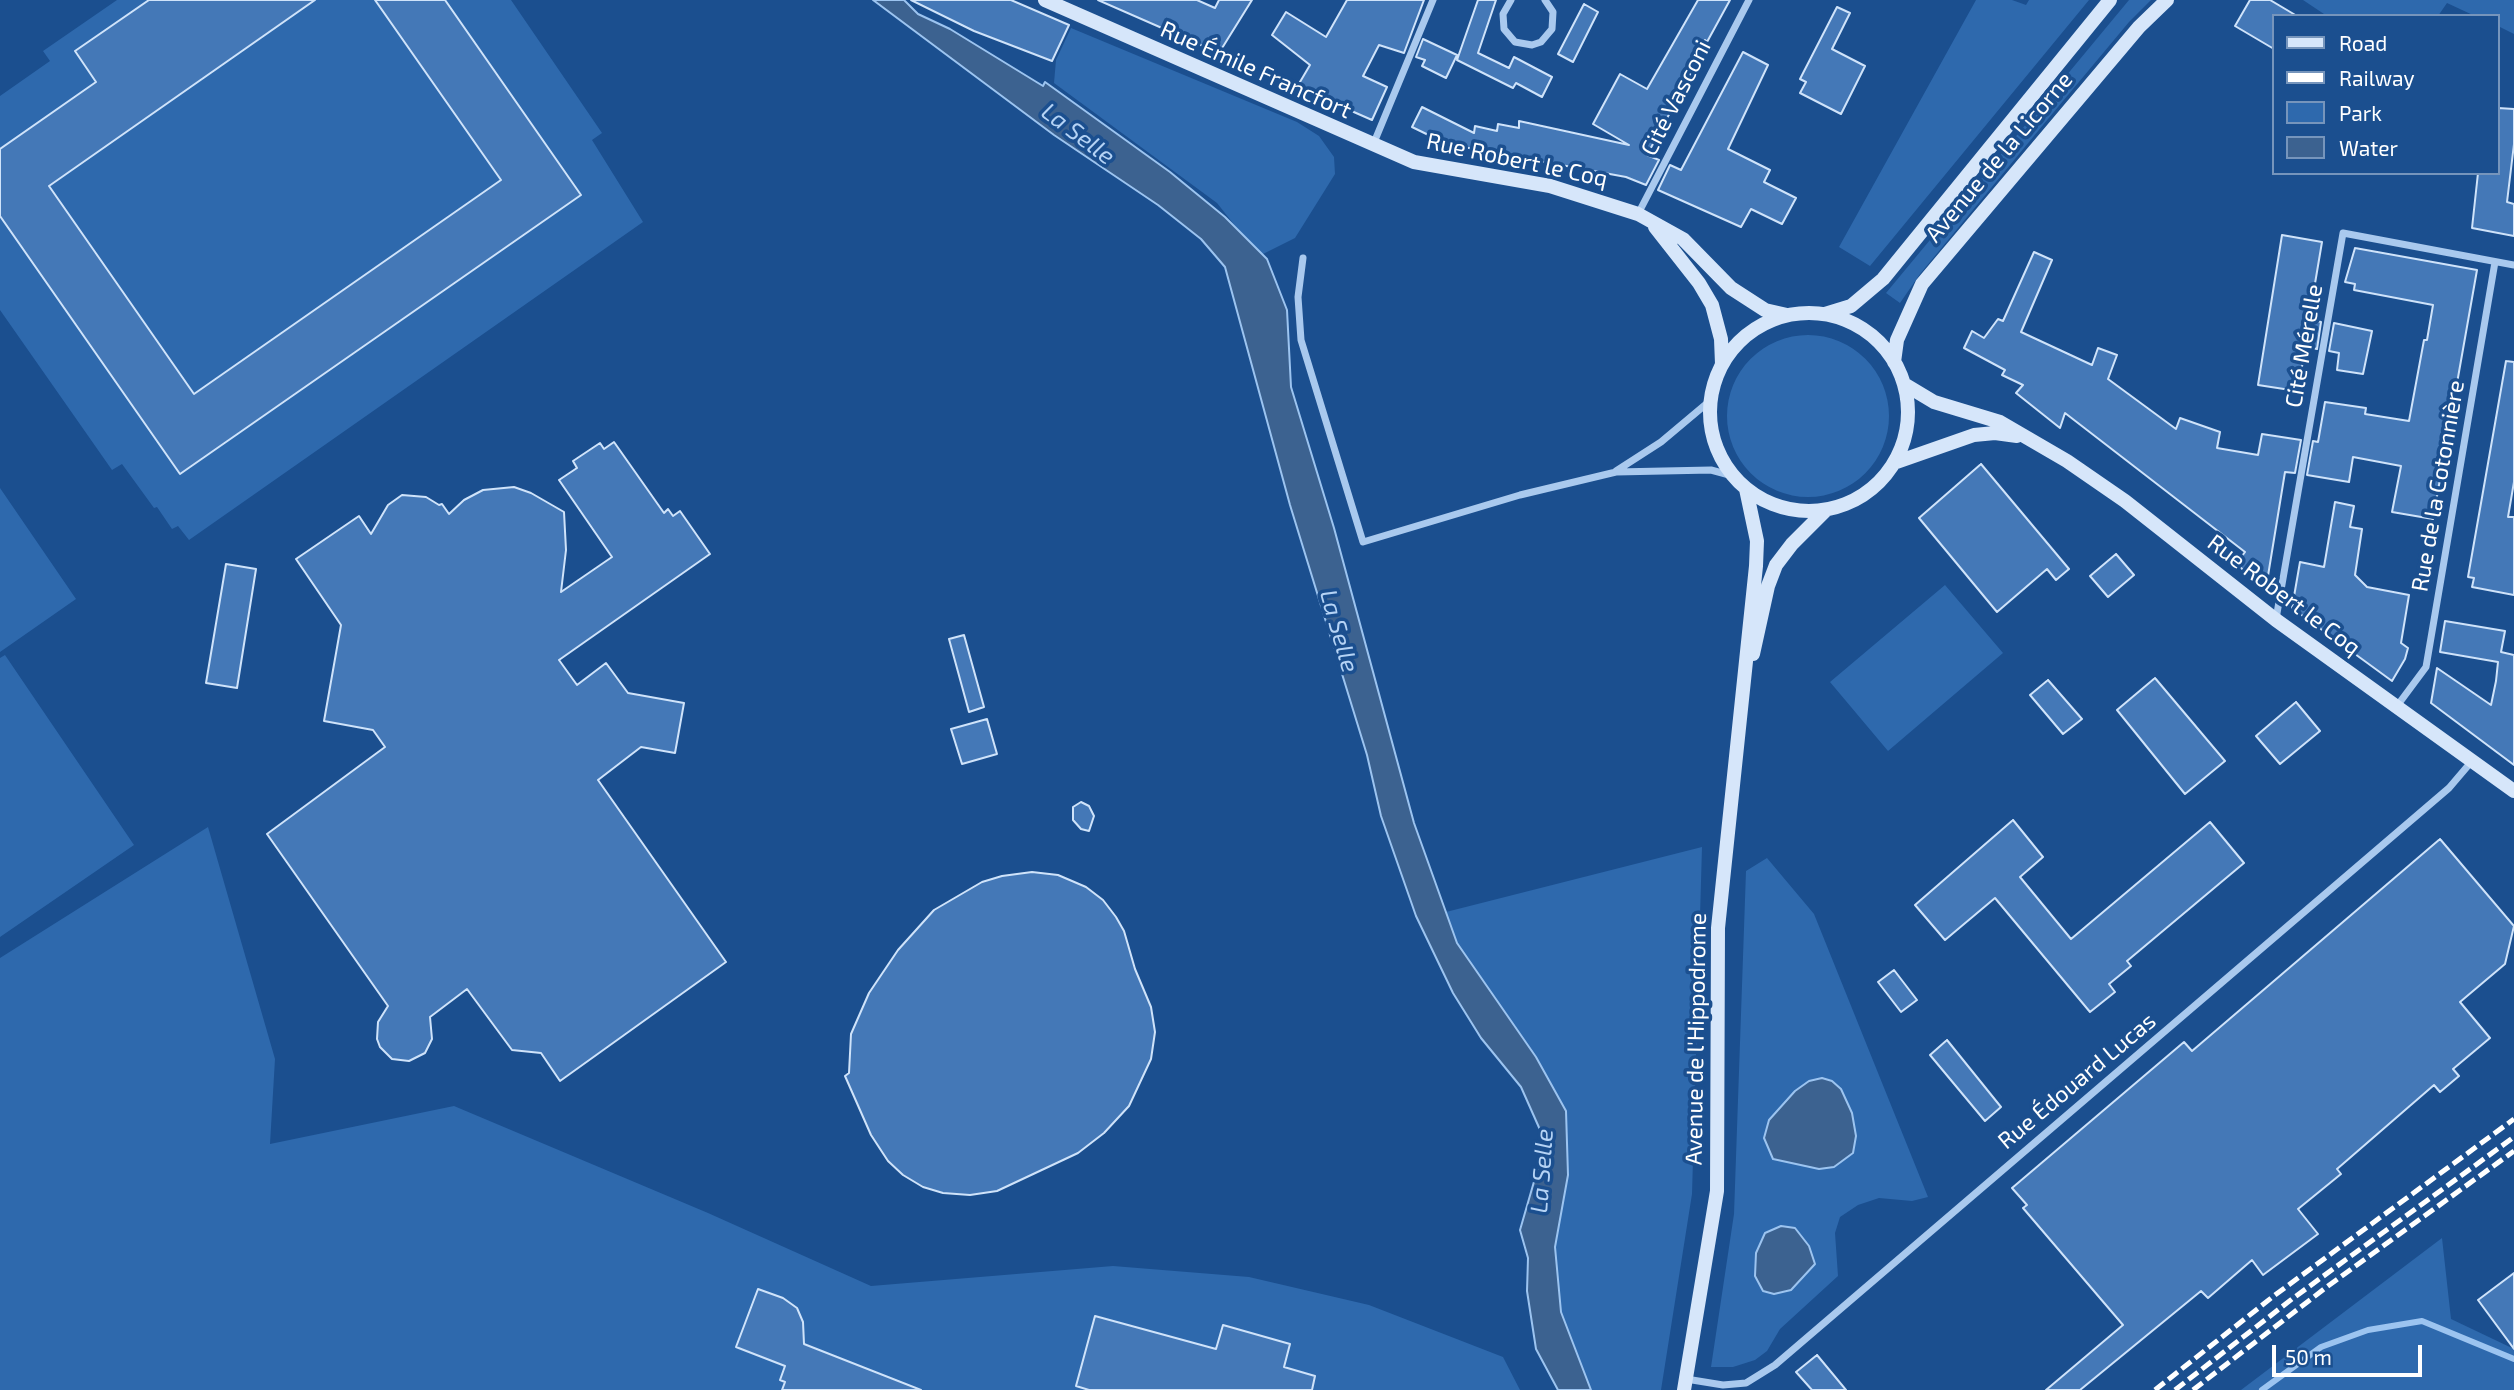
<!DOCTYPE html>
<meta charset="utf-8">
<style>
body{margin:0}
#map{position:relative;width:2514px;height:1390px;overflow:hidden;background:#1b4f8f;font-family:"Exo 2",sans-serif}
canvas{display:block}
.legend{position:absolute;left:2272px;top:14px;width:228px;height:161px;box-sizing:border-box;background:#1b4f8f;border:2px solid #7695bc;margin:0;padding:9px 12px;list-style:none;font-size:21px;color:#fff}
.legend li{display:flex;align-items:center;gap:14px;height:35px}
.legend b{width:35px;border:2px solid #7695bc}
.scale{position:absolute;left:2272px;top:1345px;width:150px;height:32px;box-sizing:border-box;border:4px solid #fff;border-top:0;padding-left:9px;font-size:21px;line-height:24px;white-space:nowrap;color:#fff;-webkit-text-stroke:5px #1b4f8f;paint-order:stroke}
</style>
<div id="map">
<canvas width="2514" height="1390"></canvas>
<ul class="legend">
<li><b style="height:9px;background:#d6e6fa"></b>Road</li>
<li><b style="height:9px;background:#fff"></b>Railway</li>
<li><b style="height:19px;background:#2e69ad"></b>Park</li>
<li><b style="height:19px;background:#3c6290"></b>Water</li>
</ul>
<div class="scale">50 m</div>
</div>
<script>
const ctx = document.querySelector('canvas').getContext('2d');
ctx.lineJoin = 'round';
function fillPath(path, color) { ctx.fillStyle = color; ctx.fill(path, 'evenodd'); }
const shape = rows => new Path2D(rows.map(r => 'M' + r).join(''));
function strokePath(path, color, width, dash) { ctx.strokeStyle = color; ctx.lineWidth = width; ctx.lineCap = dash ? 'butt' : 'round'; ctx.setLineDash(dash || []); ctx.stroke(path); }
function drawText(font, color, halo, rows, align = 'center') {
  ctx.font = font + ' "Exo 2",sans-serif'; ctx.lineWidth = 7; ctx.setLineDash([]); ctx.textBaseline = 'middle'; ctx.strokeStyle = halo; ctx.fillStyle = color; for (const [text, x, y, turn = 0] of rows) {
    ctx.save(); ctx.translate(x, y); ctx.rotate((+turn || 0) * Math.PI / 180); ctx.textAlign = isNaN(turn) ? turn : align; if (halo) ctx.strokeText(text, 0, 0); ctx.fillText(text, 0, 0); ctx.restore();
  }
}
fillPath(shape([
 [117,0,511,0,602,133,592,140,643,222,189,540,178,526,172,529,157,507,154,508,122,464,112,470,0,310,0,96,50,61,43,51],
 [1976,0,2012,0,2026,5,2029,0,2089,0,1870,266,1839,247],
 [2129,0,2151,0,2129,22,2048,119,1920,274,1900,303,1886,293],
 [2303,0,2514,0,2514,34,2498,26,2498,16,2475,16,2447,3,2438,16,2327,16],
 [1071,28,1297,122,1319,136,1334,157,1335,174,1295,238,1259,256,1217,203,1054,83,1056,60],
 '1727 416a81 81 0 1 1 162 0a81 81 0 1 1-162 0Z',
 [0,488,76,599,0,652],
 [1945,585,2003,653,1888,751,1830,682],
 [5,655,134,845,0,937,0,658],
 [208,827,275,1059,270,1144,454,1106,708,1213,871,1286,1113,1266,1249,1277,1369,1305,1503,1357,1520,1390,0,1390,0,958],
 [1702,847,1692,1194,1661,1390,1591,1390,1561,1312,1555,1247,1568,1175,1536,1057,1457,943,1446,912],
 [1767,858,1814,914,1928,1197,1912,1201,1879,1198,1858,1205,1840,1217,1835,1233,1838,1276,1780,1329,1767,1351,1755,1360,1733,1367,1711,1367,1734,1214,1746,871],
 [2442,1238,2451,1319,2514,1349,2514,1390,2241,1390]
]), '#2e69ad');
const water = shape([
 [873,0,904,0,918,14,950,29,1043,86,1045,82,1170,172,1225,217,1267,259,1287,310,1291,387,1334,528,1414,823,1457,943,1536,1057,1566,1111,1568,1175,1555,1247,1561,1312,1591,1390,1558,1390,1536,1349,1527,1291,1528,1258,1520,1230,1542,1154,1541,1132,1521,1087,1481,1038,1453,993,1416,916,1381,816,1367,755,1290,505,1225,267,1201,239,1158,205,1054,135,873,0],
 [1822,1078,1832,1081,1841,1089,1852,1113,1856,1136,1853,1153,1834,1167,1819,1169,1773,1159,1764,1138,1769,1120,1795,1091,1809,1081,1822,1078],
 [1781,1226,1795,1228,1809,1246,1815,1264,1791,1290,1774,1294,1763,1291,1755,1276,1756,1253,1765,1233,1781,1226]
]);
fillPath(water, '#3c6290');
strokePath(water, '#9cc4f0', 2);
strokePath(shape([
 [2262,1390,2321,1347,2368,1330,2422,1321,2514,1359]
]), '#9cc4f0', 6);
const building = shape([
 [149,0,315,0,49,186,194,394,501,180,375,0,445,0,581,195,180,474,0,216,0,149,96,82,75,51,149,0],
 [911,0,1011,0,1069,25,1052,61,974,31,911,0],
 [1098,0,1197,0,1215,8,1219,0,1252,0,1219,53,1098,0],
 [1347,0,1424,0,1404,53,1379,45,1363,76,1387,87,1372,120,1297,87,1310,65,1272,35,1286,12,1326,37,1347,0],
 [1478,0,1496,0,1478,53,1509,68,1514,57,1552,77,1542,97,1516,83,1513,88,1457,60,1478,0],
 [1698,0,1730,0,1707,42,1705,40,1688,72,1691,74,1647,155,1659,160,1646,185,1626,177,1447,144,1412,127,1422,107,1474,133,1475,126,1497,131,1498,124,1519,128,1519,121,1629,145,1593,124,1620,74,1647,89,1698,0],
 [2250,0,2270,0,2297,16,2274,16,2274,49,2235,26,2250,0],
 [1584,4,1598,12,1573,62,1558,54,1584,4],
 [1837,7,1850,13,1832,49,1865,66,1841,114,1800,93,1806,82,1800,79,1837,7],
 [1423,39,1457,55,1446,78,1422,66,1425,60,1416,57,1423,39],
 [1743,52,1768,65,1728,149,1770,170,1764,182,1796,198,1782,224,1751,209,1741,227,1658,190,1670,165,1681,170,1743,52],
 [2498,108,2514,109,2514,144,2507,202,2514,204,2514,236,2472,228,2478,173,2498,173,2498,108],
 [2282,235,2322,242,2309,319,2321,322,2317,349,2306,347,2297,391,2258,385,2282,235],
 [2355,248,2477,270,2433,519,2392,512,2401,466,2353,457,2349,482,2307,475,2313,441,2318,442,2325,402,2366,408,2365,414,2409,421,2424,340,2427,340,2433,305,2354,290,2355,284,2345,282,2355,248],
 [2034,252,2052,260,2021,332,2092,365,2098,348,2117,355,2108,379,2176,429,2180,418,2220,432,2217,448,2258,455,2262,434,2301,440,2295,473,2285,472,2266,588,2236,564,2245,552,2065,413,2060,428,2016,393,2023,385,2002,375,2005,370,1964,348,1972,331,1984,338,1998,319,2003,321,2034,252],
 [2334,323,2372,331,2363,374,2337,370,2339,353,2329,351,2334,323],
 [2506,361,2514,362,2514,482,2508,517,2514,517,2514,595,2472,587,2474,578,2468,577,2506,361],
 [614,442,664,513,668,509,673,516,680,511,710,554,559,660,577,685,606,663,628,693,684,703,675,753,641,747,598,780,726,962,560,1081,541,1053,512,1050,467,989,430,1017,432,1039,425,1053,409,1061,392,1059,380,1047,377,1039,378,1022,388,1006,267,834,385,747,373,730,324,721,341,625,296,559,359,516,371,534,388,505,402,495,426,497,439,505,442,504,449,514,464,500,483,490,514,487,531,493,564,512,566,550,561,592,612,557,559,480,577,468,573,461,600,443,604,449,614,442],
 [1981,464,2069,569,2056,580,2047,569,1997,612,1919,518,1981,464],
 [2335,502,2354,506,2350,527,2362,529,2355,575,2367,587,2409,595,2401,643,2408,648,2405,659,2392,681,2292,608,2300,562,2324,567,2335,502],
 [2116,554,2134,575,2108,597,2090,576,2116,554],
 [226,564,256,569,237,688,206,683,226,564],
 [2445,621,2505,631,2501,652,2514,655,2514,765,2431,703,2437,668,2491,705,2496,681,2498,662,2440,652,2445,621],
 [964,635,984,707,969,712,949,639,964,635],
 [2155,678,2225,761,2185,794,2117,710,2155,678],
 [2048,680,2082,719,2063,734,2030,695,2048,680],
 [2296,702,2320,731,2280,764,2256,736,2296,702],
 [987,719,997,754,962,764,951,729,987,719],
 [1081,802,1089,806,1094,816,1089,831,1081,829,1073,820,1073,807,1081,802],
 [2013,820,2043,857,2020,877,2071,939,2210,822,2244,863,2127,961,2131,966,2109,984,2115,992,2090,1012,1995,898,1945,940,1915,905,2013,820],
 [2440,839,2514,926,2505,964,2460,1002,2490,1038,2453,1069,2459,1076,2440,1092,2434,1085,2337,1169,2341,1174,2298,1209,2318,1234,2263,1275,2252,1260,2208,1298,2201,1291,2080,1390,2046,1390,2123,1325,2023,1208,2027,1205,2012,1188,2184,1042,2192,1051,2440,839],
 [1032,872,1058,875,1086,887,1103,900,1116,917,1124,931,1135,969,1151,1007,1155,1032,1151,1059,1129,1106,1104,1133,1078,1153,997,1191,970,1195,943,1193,923,1187,903,1175,888,1161,871,1135,845,1076,849,1073,851,1034,869,993,898,950,934,910,982,882,1002,876,1032,872],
 [1894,970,1917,1000,1901,1012,1878,982,1894,970],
 [1947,1040,2001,1107,1985,1121,1930,1055,1947,1040],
 [2514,1273,2514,1349,2478,1300,2514,1273],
 [758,1289,783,1298,797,1308,803,1322,804,1344,921,1390,782,1390,785,1382,780,1380,785,1366,736,1347,758,1289],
 [1095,1316,1216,1349,1223,1325,1290,1344,1284,1367,1315,1376,1312,1390,1089,1390,1076,1386,1095,1316],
 [1817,1355,1846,1390,1812,1390,1796,1372,1817,1355]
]);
fillPath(building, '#4478b7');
strokePath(building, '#cfe3fa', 2);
strokePath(shape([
 [1511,0,1503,14,1504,29,1515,42,1532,45,1541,42,1552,29,1553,12,1545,0],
 [1373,145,1433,0],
 [1638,214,1749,0],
 [1303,258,1298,297,1301,340,1363,542,1520,495,1616,472,1711,470,1733,476],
 [1616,471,1661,442,1711,400],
 [2276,619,2343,233,2514,265],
 [2397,706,2426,667,2495,262],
 [1686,1379,1723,1385,1746,1383,1775,1365,2449,788,2472,761]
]), '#a9c9ee', 7);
strokePath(shape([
 [1045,0,1414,162,1550,186,1638,214,1683,239,1731,288,1765,310,1787,315],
 [1655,227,1699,283,1712,305,1721,339,1722,364],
 '1710 412a99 99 0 1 1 198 0a99 99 0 1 1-198 0Z',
 [1825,314,1851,306,1883,279,2110,0],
 [1894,362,1897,340,1922,284,2139,27,2167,0],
 [1904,384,1934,402,2000,422,2067,461,2125,501,2276,620,2514,791],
 [1894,463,1974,435,1995,433,2017,436],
 [1753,654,1768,586,1776,565,1792,544,1826,510],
 [1684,1390,1717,1191,1718,928,1756,566,1757,541,1746,489]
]), '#d6e6fa', 14);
strokePath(shape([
 [2155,1390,2275,1295,2514,1119],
 [2175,1390,2292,1299,2514,1137],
 [2193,1390,2328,1286,2514,1151]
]), '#fff', 5, [12, 5]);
drawText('23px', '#fff', '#1b4f8f', [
 ["Rue Émile Francfort",1256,70,24],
 ["Cité Vasconi",1676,98,-63],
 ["Avenue de la Licorne",1999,157,-50],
 ["Rue Robert le Coq",1517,160,12],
 ["Cité Mérelle",2304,346,-80],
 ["Rue de la Cotonnière",2438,486,-80],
 ["Rue Robert le Coq",2284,595,37],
 ["Avenue de l'Hippodrome",1696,1039,-89],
 ["Rue Édouard Lucas",2077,1081,-40]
]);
drawText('italic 24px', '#b5d3f5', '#1b4f8f', [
 ["La Selle",1078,134,37],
 ["La Selle",1339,631,74],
 ["La Selle",1542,1171,-86]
]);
</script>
